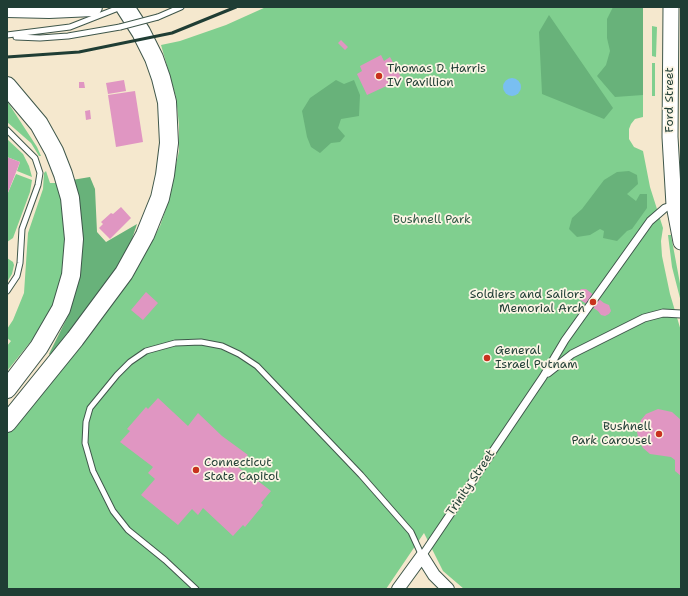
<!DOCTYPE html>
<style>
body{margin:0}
#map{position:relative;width:688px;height:596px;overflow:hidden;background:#f5e8ce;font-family:"Shantell Sans",sans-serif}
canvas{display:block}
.frame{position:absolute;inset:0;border:8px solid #1f3d34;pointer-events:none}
</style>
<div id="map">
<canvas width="688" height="596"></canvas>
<div class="frame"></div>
</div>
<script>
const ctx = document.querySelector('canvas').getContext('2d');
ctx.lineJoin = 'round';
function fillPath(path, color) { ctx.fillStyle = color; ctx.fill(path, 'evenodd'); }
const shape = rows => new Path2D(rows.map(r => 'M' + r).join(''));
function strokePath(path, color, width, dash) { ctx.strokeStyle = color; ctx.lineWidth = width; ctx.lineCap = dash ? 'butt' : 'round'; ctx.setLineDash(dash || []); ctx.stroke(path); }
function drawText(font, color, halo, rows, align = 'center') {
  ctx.font = font + ' "Shantell Sans",sans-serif'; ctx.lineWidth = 3.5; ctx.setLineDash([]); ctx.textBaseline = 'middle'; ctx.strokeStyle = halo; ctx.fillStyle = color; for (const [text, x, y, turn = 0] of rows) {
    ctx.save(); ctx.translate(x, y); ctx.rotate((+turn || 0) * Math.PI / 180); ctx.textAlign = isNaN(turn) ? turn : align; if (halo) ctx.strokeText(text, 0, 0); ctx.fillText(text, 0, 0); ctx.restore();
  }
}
fillPath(shape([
 [266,7,643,7,643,117,635,119,631,124,629,129,629,139,634,147,643,151,650,187,663,228,661,241,662,256,670,294,681,331,681,589,464,589,443,571,424,533,386,589,7,589,7,432,116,299,148,249,160,226,167,206,179,151,179,125,176,97,161,45,180,41,226,25],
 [652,26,657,27,656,57,652,56],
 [652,63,655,63,655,96,652,96],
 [7,101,37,147,41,156,39,156,31,143,7,122],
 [7,139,23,154,29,166,32,177,17,171,20,162,7,157],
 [46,171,50,183,57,183,63,205,66,244,63,272,51,311,36,335,7,371,7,346,11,341,7,338,7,329,13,320,24,293,28,233,43,189,44,173],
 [16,174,32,180,30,192,13,238,7,242,7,195],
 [668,235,671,235,681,289,681,302,672,267],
 [7,258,13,262,14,265,12,274,7,282]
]), '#80cf8f');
fillPath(shape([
 [613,7,643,7,643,95,615,97,597,76,606,65,610,51,607,38,607,19],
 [549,15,613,108,604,119,542,94,539,32],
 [336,80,344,84,354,80,360,95,359,116,341,119,338,128,345,136,340,142,331,143,320,153,311,147,307,137,302,111,310,98],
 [629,171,637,175,638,184,627,194,636,201,640,194,647,194,647,208,632,229,627,231,617,241,603,238,604,231,600,229,590,235,577,237,569,229,572,218,582,209,604,180,617,172],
 [90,177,95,189,97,232,106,242,137,224,128,251,111,278,52,357,49,354,68,316,74,294,72,180]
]), '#68b27a');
fillPath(shape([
 '503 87a9 9 0 1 1 18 0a9 9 0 1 1-18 0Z'
]), '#79bff1');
fillPath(shape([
 [341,40,348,47,345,50,338,43],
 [381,55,384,61,390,57,401,77,395,81,395,82,367,95,357,74,362,71,360,66],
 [124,80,126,91,108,94,106,83],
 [79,82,84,82,85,88,79,88],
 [135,91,143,142,116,147,108,95],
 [90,110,91,119,86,120,85,111],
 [7,157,20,162,7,195],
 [121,207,131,218,110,239,99,228,103,224,101,222,111,213,113,214],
 [581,289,586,289,604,303,609,305,611,311,609,314,605,316,601,315,598,311,579,299,577,294],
 [146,292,158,303,143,320,131,310],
 [158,398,188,426,198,413,222,436,248,455,237,466,256,483,258,481,271,491,261,503,263,505,245,527,243,525,233,536,203,508,198,515,192,509,178,525,141,495,155,479,148,473,153,467,120,442,130,431,127,429,146,407,148,409],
 [658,409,672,412,681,420,681,476,675,471,675,460,671,457,650,454,643,448,639,441,637,432,641,420,646,414]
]), '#e096c2');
const service = shape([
 [158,17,181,7],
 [7,35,70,27,121,7],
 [16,37,40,38,68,36,120,27],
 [7,130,35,158,40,173,38,185,22,229,20,263,17,276,7,291],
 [196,589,165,560,128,530,113,511,93,471,85,443,86,422,90,408,117,375,130,362,146,351,175,343,201,342,222,346,239,354,257,366,361,475,411,532,422,556]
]);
const pedestrian = shape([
 [548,373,572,354,644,318,663,313,681,314],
 [422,556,543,377,565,340,650,221,665,208,674,205]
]);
const tertiary = shape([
 [398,589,422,556,434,575,448,589]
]);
const primary = shape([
 [671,7,670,137,674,205,681,242]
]);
const motorway = shape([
 [7,8,49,9,93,7],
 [7,86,39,124,54,151,63,174,70,198,74,239,71,275,61,309,39,347,7,389],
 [7,423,75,339,124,273,145,235,160,198,165,175,169,143,167,102,161,78,154,58,141,32,125,7]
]);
strokePath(service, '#3f574b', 7);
strokePath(pedestrian, '#3f574b', 9);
strokePath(tertiary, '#3f574b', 14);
strokePath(primary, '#3f574b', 17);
strokePath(motorway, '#3f574b', 20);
strokePath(service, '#fff', 5);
strokePath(pedestrian, '#fff', 7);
strokePath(tertiary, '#fff', 12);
strokePath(primary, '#fff', 15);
strokePath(motorway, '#fff', 18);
strokePath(shape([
 [7,57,79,52,172,33,236,7]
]), '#1f3d34', 3);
const serviceBridge = shape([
 [120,27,158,17]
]);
strokePath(serviceBridge, '#3f574b', 7, []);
strokePath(serviceBridge, '#fff', 5);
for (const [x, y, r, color] of [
 [379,76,4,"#c8321e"],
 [593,302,4,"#c8321e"],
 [487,358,4,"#c8321e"],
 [659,434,4,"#c8321e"],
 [196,470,4,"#c8321e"]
]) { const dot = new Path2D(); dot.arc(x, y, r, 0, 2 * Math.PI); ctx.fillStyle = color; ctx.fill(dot); strokePath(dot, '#fcf5e5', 1.5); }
drawText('12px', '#1f3d34', '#fcf5e5', [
 ["Thomas D. Harris",387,69],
 ["IV Pavillion",387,83],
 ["Soldiers and Sailors",585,295,"right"],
 ["Memorial Arch",585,309,"right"],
 ["General",495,351],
 ["Israel Putnam",495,365],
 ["Bushnell",651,427,"right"],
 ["Park Carousel",651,441,"right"],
 ["Connecticut",204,463],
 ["State Capitol",204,477]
], 'left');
drawText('12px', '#1f3d34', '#fcf5e5', [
 ["Ford Street",670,100,-90],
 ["Trinity Street",471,483,-56]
]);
drawText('12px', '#325a46', '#fcf5e5', [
 ["Bushnell Park",432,220]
]);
</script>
